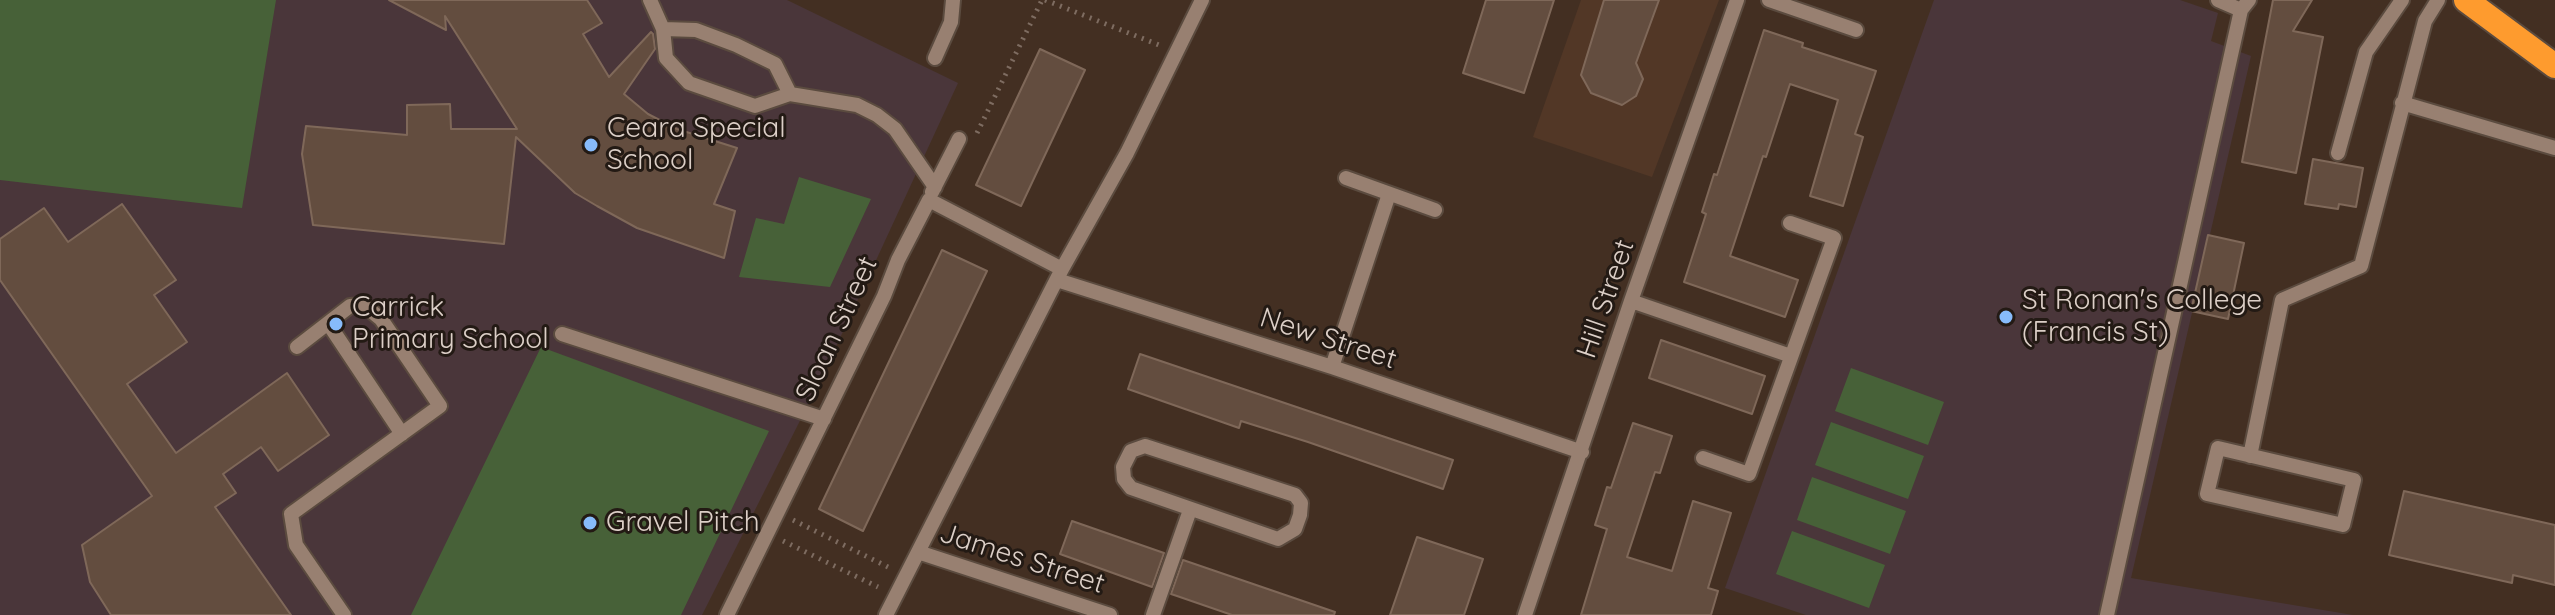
<!DOCTYPE html>
<style>
body{margin:0}
canvas{display:block;background:#432f22}
</style>
<canvas width="2555" height="615"></canvas>
<script>
const ctx = document.querySelector('canvas').getContext('2d');
ctx.lineJoin = 'round';
function fillPath(path, color) { ctx.fillStyle = color; ctx.fill(path, 'evenodd'); }
const shape = rows => new Path2D(rows.map(r => 'M' + r).join(''));
function strokePath(path, color, width, dash) { ctx.strokeStyle = color; ctx.lineWidth = width; ctx.lineCap = dash ? 'butt' : 'round'; ctx.setLineDash(dash || []); ctx.stroke(path); }
function drawText(font, color, halo, rows, align = 'center') {
  ctx.font = font + ' Quicksand,sans-serif'; ctx.lineWidth = 6; ctx.setLineDash([]); ctx.textBaseline = 'middle'; ctx.strokeStyle = halo; ctx.fillStyle = color; for (const [text, x, y, turn = 0] of rows) {
    ctx.save(); ctx.translate(x, y); ctx.rotate((+turn || 0) * Math.PI / 180); ctx.textAlign = isNaN(turn) ? turn : align; if (halo) ctx.strokeText(text, 0, 0); ctx.fillText(text, 0, 0); ctx.restore();
  }
}
fillPath(shape([
 [1581,0,1719,0,1652,177,1533,137]
]), '#523726');
fillPath(shape([
 [0,0,787,0,958,83,822,377,702,615,0,615],
 [1934,0,2180,0,2218,13,2211,41,2251,56,2131,578,2353,615,1806,615,1725,588]
]), '#4a363a');
fillPath(shape([
 [0,0,276,0,242,208,0,180],
 [799,177,871,199,830,287,739,277,756,218,784,224],
 [541,347,769,431,681,615,411,615],
 [1851,368,1944,402,1928,445,1835,411],
 [1831,422,1924,456,1908,499,1815,465],
 [1812,477,1906,511,1890,554,1797,520],
 [1792,531,1885,565,1869,608,1776,574]
]), '#476138');
const building = shape([
 [389,0,587,0,602,23,583,34,609,77,651,32,653,34,655,49,624,94,648,114,677,129,737,148,714,204,735,211,724,258,637,228,597,206,575,193,516,137,504,244,313,225,302,154,306,126,407,135,407,105,450,104,451,129,517,129,445,16,446,30,389,0],
 [1486,0,1554,0,1524,93,1463,73,1486,0],
 [1604,0,1659,0,1636,63,1643,79,1636,96,1622,105,1591,93,1581,75,1604,0],
 [2273,0,2312,0,2293,31,2323,37,2296,173,2242,162,2273,0],
 [1764,30,1803,43,1802,47,1876,71,1855,134,1863,137,1843,206,1810,196,1838,100,1790,84,1766,157,1763,156,1730,256,1798,280,1785,317,1684,282,1706,214,1702,212,1714,174,1717,175,1764,30],
 [1040,49,1085,70,1021,206,976,185,1040,49],
 [2313,159,2363,168,2356,207,2339,204,2338,209,2305,204,2313,159],
 [122,204,176,280,154,295,187,342,127,384,176,453,287,373,329,435,278,471,261,447,223,474,236,493,215,507,291,615,111,615,90,582,82,545,152,496,0,280,0,239,44,208,68,242,122,204],
 [2208,235,2244,243,2228,319,2191,311,2208,235],
 [942,250,987,271,863,531,819,509,942,250],
 [1661,340,1765,376,1752,414,1649,378,1661,340],
 [1140,354,1453,460,1443,489,1308,442,1241,421,1239,428,1128,389,1140,354],
 [1633,423,1672,436,1660,473,1655,472,1627,557,1672,571,1693,501,1731,513,1708,588,1718,591,1711,615,1581,615,1607,529,1595,525,1607,487,1611,488,1633,423],
 [2404,491,2555,525,2555,585,2513,575,2512,583,2389,555,2404,491],
 [1072,521,1164,553,1152,587,1060,554,1072,521],
 [1417,537,1483,559,1464,615,1390,615,1417,537],
 [1183,560,1335,612,1334,615,1232,615,1177,596,1171,594,1183,560]
]);
fillPath(building, '#634d3f');
strokePath(building, '#7f6859', 2);
const minor = shape([
 [650,0,663,29,666,58,689,83,755,106,790,94,857,105,877,115,895,129,935,187],
 [1769,0,1856,30],
 [2218,0,2241,10,2249,0],
 [663,29,696,30,736,45,775,64,790,94],
 [935,58,951,22,953,0],
 [2402,103,2555,148],
 [2338,153,2366,52,2402,0],
 [1346,178,1435,210],
 [932,192,959,139],
 [1057,280,1332,367,1582,452],
 [1631,301,1791,356],
 [328,323,402,434],
 [562,334,824,419],
 [297,347,350,306,364,305,381,319,440,406,291,514,296,545,344,615],
 [1332,367,1389,194],
 [1145,446,1295,495,1301,503,1300,515,1295,529,1278,539,1131,488,1124,479,1123,467,1131,451,1145,446],
 [2218,448,2354,480,2343,525,2207,494,2218,448],
 [2250,456,2282,300,2361,266,2425,21,2438,0],
 [1703,458,1749,474,1834,238,1790,223],
 [918,552,1110,615],
 [727,615,884,296,898,260,929,200,1062,269],
 [886,615,1062,269,1127,153,1202,0],
 [1153,615,1190,510],
 [1525,615,1631,301,1737,0],
 [2107,615,2241,10]
]);
const highway = shape([
 [2466,0,2555,66]
]);
strokePath(minor, '#5b4b3f', 18);
strokePath(highway, '#5b4b3f', 28);
strokePath(shape([
 [1045,0,1159,45],
 [977,133,1042,0],
 [793,520,888,567],
 [783,541,878,587]
]), '#7e6c61', 5, [2, 6]);
strokePath(minor, '#988071', 14);
strokePath(highway, '#fe9b2e', 24);
for (const [x, y, r, color] of [
 [591,145,8,"#87bbfb"],
 [2006,317,8,"#87bbfb"],
 [336,324,8,"#87bbfb"],
 [590,523,8,"#87bbfb"]
]) { const dot = new Path2D(); dot.arc(x, y, r, 0, 2 * Math.PI); ctx.fillStyle = color; ctx.fill(dot); strokePath(dot, '#231a14', 3); }
drawText('28px', '#dccfc7', '#231a14', [
 ["Ceara Special",607,129],
 ["School",607,161],
 ["St Ronan's College",2022,301],
 ["(Francis St)",2022,333],
 ["Carrick",352,308],
 ["Primary School",352,340],
 ["Gravel Pitch",606,523]
], 'left');
drawText('28px', '#dccfc7', '#231a14', [
 ["Hill Street",1606,299,-71],
 ["Sloan Street",837,329,-65],
 ["New Street",1328,339,18],
 ["James Street",1022,559,18]
]);
</script>
